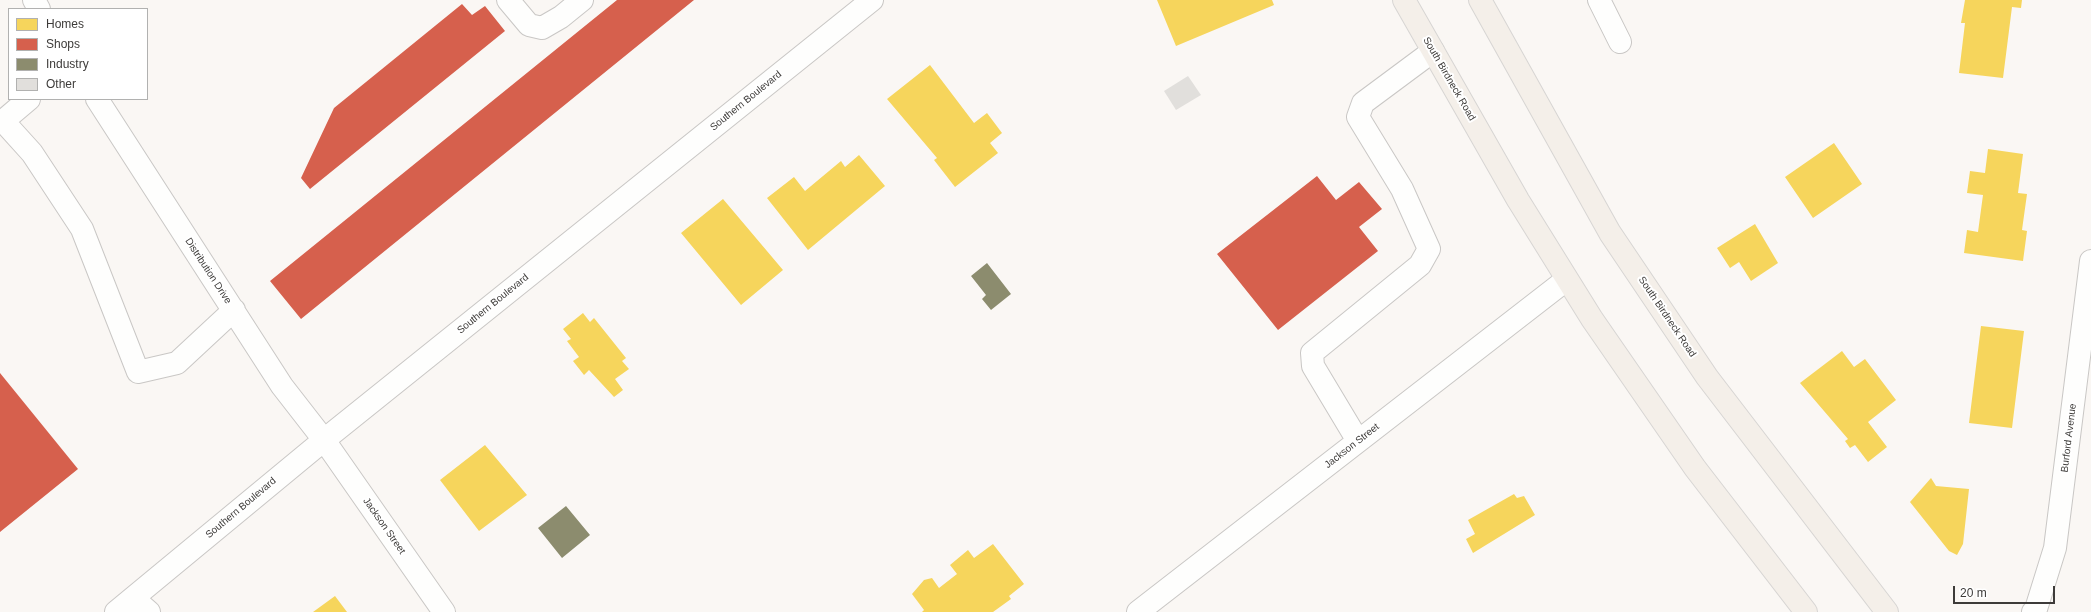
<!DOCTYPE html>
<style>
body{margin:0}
#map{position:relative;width:2091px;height:612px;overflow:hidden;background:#faf7f4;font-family:Arial,sans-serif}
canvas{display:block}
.legend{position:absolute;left:8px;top:8px;width:140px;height:92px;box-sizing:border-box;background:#fff;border:1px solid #b1b1b0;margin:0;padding:5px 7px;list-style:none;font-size:12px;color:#3d3b39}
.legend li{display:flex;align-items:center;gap:8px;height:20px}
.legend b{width:20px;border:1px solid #b1b1b0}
.scale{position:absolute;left:1953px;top:586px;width:102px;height:18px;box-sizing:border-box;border:2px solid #3d3b39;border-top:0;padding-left:5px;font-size:12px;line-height:14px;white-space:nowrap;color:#3d3b39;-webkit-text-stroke:3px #fff;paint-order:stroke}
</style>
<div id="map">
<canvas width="2091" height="612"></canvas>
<ul class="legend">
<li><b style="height:11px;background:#f6d55c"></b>Homes</li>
<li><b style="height:11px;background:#d6604d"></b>Shops</li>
<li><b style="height:11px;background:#8c8c6e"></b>Industry</li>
<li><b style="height:11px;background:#e1dfdc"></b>Other</li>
</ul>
<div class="scale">20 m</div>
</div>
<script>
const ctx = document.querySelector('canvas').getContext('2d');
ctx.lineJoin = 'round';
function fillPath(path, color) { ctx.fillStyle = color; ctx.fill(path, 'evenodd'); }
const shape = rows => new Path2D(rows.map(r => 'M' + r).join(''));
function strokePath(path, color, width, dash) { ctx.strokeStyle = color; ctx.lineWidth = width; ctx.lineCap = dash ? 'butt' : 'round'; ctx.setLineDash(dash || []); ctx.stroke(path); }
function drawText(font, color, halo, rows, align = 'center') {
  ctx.font = font + ' Arial,sans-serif'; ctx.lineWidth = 4; ctx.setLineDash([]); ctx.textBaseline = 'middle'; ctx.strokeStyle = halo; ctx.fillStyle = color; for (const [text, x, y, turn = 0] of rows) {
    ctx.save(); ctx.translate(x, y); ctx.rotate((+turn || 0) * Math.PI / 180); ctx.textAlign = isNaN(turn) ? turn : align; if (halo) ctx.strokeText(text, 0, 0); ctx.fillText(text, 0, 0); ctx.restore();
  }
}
fillPath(shape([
 [1157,0,1272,0,1274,5,1176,46],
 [1965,0,2022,0,2021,8,2012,7,2003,78,1959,73,1965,23,1961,23],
 [930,65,974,123,987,113,1002,133,990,143,998,153,955,187,934,160,937,158,887,99],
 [1834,143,1862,184,1813,218,1785,177],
 [1988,149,2023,154,2018,193,2027,194,2022,230,2027,231,2023,261,1964,253,1967,230,1978,232,1983,195,1967,193,1970,171,1985,173],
 [859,155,885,186,808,250,767,198,794,177,805,191,841,161,845,167],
 [723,199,783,270,741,305,681,233],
 [1755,224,1778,263,1751,281,1739,262,1730,268,1717,248],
 [583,313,590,322,594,318,626,358,622,361,629,369,615,379,623,390,614,397,589,370,584,375,573,361,579,357,567,341,571,339,563,329],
 [1981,326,2024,331,2012,428,1969,423],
 [1842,351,1854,367,1865,359,1896,400,1868,422,1887,447,1868,462,1855,445,1850,448,1845,441,1848,439,1800,383],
 [485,445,527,495,479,531,440,480],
 [1931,478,1936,486,1969,489,1963,544,1957,555,1949,551,1910,502],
 [1514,494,1517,498,1524,496,1535,515,1473,553,1466,539,1475,534,1468,520],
 [993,544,1024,584,1009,596,1011,599,993,612,922,612,924,610,912,594,924,580,932,578,939,588,957,574,950,565,968,550,974,558],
 [335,596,347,612,313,612]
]), '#f6d55c');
fillPath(shape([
 [617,0,694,0,301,319,270,281],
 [462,4,472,15,485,6,505,31,310,189,301,178,334,108],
 [1317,176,1336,200,1359,182,1382,209,1359,227,1378,251,1278,330,1217,254],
 [0,373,78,469,0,532]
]), '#d6604d');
fillPath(shape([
 [987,263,1011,294,991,310,982,299,986,295,971,276],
 [566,506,590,535,562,558,538,528]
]), '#8c8c6e');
fillPath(shape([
 [1188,76,1201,95,1176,110,1164,91]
]), '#e1dfdc');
const minor = shape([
 [34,0,39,9],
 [508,0,529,25,542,28,561,17,582,0],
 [1599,0,1620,42],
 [29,99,3,121,32,153,82,229,138,372,177,363,234,310],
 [97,99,282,386,324,440,444,612],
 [1358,441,1313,366,1312,353,1420,265,1429,249,1402,189,1358,117,1363,103,1433,51],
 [133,598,149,612],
 [116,612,324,440,872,0],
 [1138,612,1566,280],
 [2033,612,2036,609,2055,548,2091,261]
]);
const major = shape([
 [1404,0,1518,200,1592,319,1695,468,1806,612],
 [1480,0,1610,233,1707,377,1887,612]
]);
strokePath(minor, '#c9c7c5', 24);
strokePath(major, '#d7d5d3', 24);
strokePath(minor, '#fefefd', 22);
strokePath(major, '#f4efe9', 22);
drawText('10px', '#3d3b39', '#fff', [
 ["South Birdneck Road",1449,79,60],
 ["Southern Boulevard",746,101,-39],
 ["Distribution Drive",208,271,57],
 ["Southern Boulevard",493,304,-39],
 ["South Birdneck Road",1667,317,56],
 ["Burford Avenue",2069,438,-83],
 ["Jackson Street",1352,446,-38],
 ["Southern Boulevard",241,508,-40],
 ["Jackson Street",384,526,55]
]);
</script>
